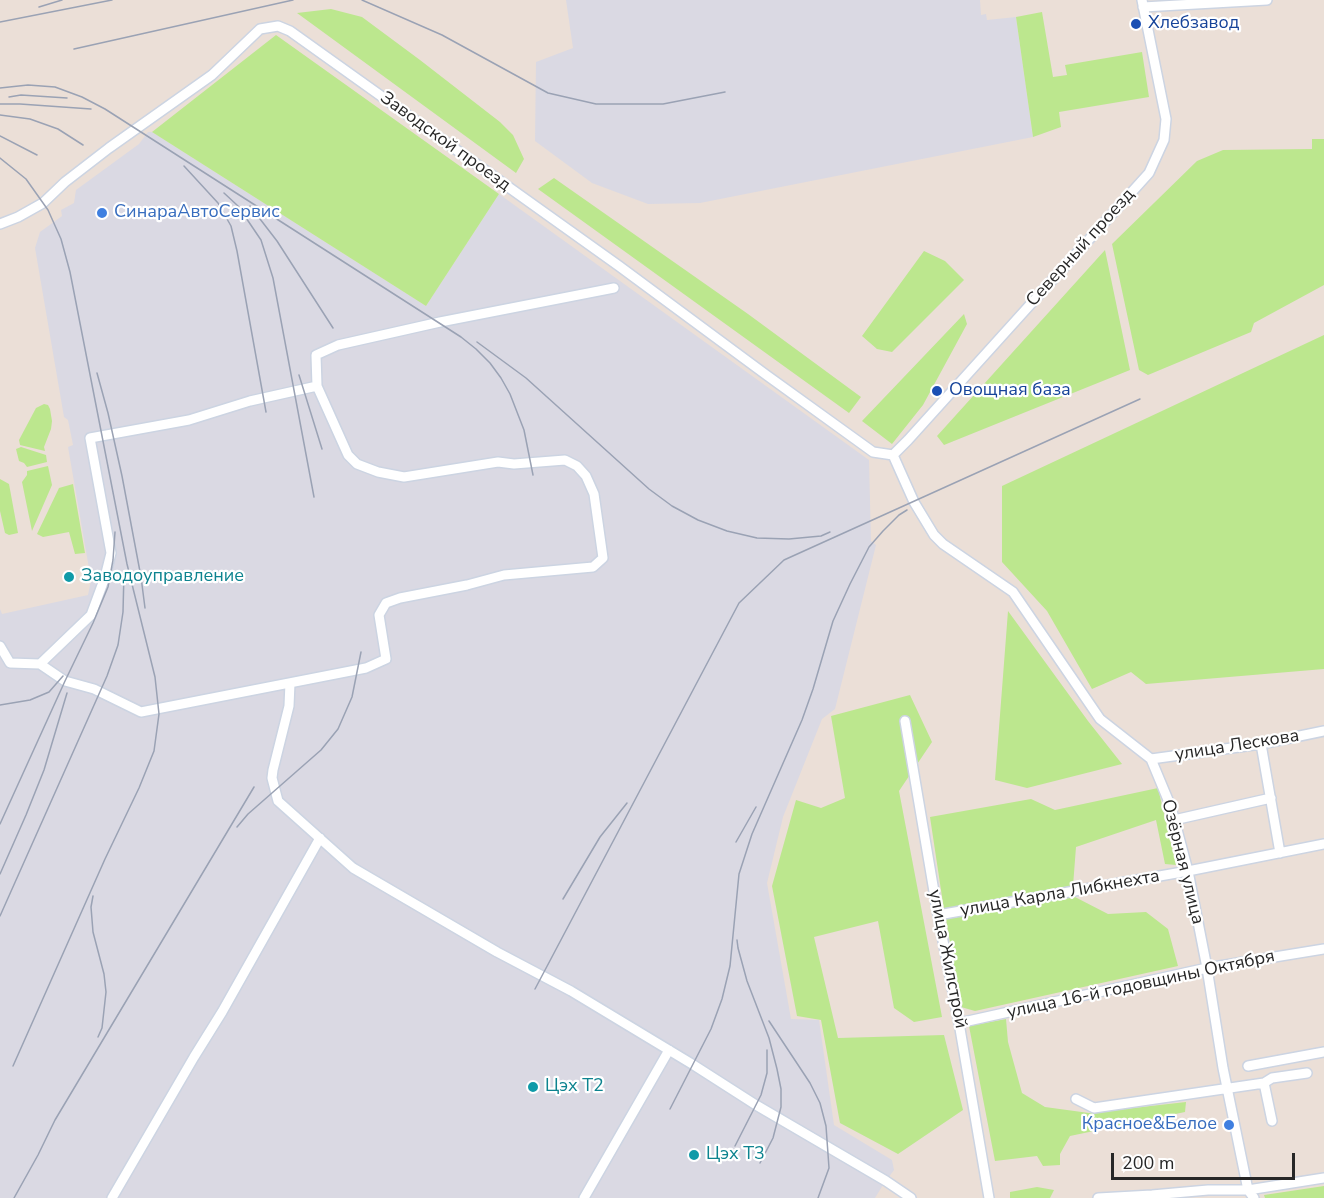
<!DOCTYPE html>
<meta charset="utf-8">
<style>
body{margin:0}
#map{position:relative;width:1324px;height:1198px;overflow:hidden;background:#ebdfd7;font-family:"Nunito Sans",sans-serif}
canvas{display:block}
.scale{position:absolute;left:1111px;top:1153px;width:184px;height:27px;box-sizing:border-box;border:3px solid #272727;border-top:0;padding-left:8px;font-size:18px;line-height:21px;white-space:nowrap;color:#272727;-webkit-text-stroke:4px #fff;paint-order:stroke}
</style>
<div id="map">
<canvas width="1324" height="1198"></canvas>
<div class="scale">200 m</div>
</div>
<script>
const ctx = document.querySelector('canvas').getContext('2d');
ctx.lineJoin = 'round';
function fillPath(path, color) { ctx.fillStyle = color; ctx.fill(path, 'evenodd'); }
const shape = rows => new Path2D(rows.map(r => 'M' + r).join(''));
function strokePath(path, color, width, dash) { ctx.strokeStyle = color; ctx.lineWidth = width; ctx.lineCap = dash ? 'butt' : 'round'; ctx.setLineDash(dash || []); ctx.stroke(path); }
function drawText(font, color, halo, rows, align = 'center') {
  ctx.font = font + ' "Nunito Sans",sans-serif'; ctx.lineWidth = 4.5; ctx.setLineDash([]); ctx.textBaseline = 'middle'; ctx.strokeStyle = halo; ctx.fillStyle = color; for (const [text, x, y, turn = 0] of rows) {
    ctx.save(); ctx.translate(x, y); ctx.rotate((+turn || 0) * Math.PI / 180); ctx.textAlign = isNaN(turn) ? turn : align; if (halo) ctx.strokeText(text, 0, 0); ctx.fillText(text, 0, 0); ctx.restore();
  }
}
fillPath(shape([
 [566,0,980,0,981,15,986,14,987,20,1016,17,1033,137,700,203,648,204,592,183,535,141,536,62,573,48],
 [148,132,152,132,426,306,499,194,869,460,871,541,876,545,835,709,822,719,783,817,767,883,791,1019,819,1020,834,1125,892,1160,894,1170,883,1185,875,1198,0,1198,0,609,2,614,88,595,91,580,68,447,73,445,68,420,64,417,35,248,40,232,62,216,61,210,74,203,76,190,139,144]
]), '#dad9e3');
fillPath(shape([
 [331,9,362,17,420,60,500,122,513,135,524,159,516,173,297,13],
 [1042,12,1053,77,1067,75,1065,65,1142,52,1149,97,1059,112,1061,127,1033,137,1016,17],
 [276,35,499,194,426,306,152,132],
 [1312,139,1324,139,1324,285,1254,323,1251,332,1148,375,1139,370,1112,244,1197,161,1223,150,1312,149],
 [554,178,748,314,861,397,849,413,538,189],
 [1105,250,1130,370,944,445,937,436],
 [924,251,945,261,964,280,892,352,877,349,862,336],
 [964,314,967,324,923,405,892,444,862,421],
 [1324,335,1324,669,1146,684,1131,672,1092,689,1047,611,1002,562,1002,486],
 [44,404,48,405,50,409,52,421,51,429,44,447,45,451,20,445,19,440,36,408],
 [21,447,46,455,47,462,27,467,24,463,19,461,16,449],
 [48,466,52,485,32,531,22,482,27,475,27,471],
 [0,479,9,484,18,533,9,535,5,533,0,511],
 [73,484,85,553,75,554,69,532,43,537,37,534,59,488],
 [1008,611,1088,721,1122,764,1027,788,995,780],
 [910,695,932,742,899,791,942,1017,914,1022,894,1008,878,921,814,937,838,1038,944,1035,963,1110,898,1154,840,1123,821,1020,797,1016,772,886,796,800,821,808,845,798,831,716],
 [1158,788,1176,865,1165,864,1156,820,1076,847,1073,886,944,910,930,817,1031,799,1055,810],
 [1075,897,1108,914,1146,912,1168,929,1178,966,975,1011,961,1007,946,919],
 [1006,1019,1008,1042,1022,1093,1045,1107,1089,1113,1186,1102,1185,1112,1070,1136,1060,1154,1060,1165,1043,1166,1037,1156,995,1161,969,1026],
 [1324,1186,1324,1198,1265,1198,1264,1195],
 [1037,1187,1054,1190,1050,1198,1010,1198,1010,1192]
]), '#bce78e');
const minor = shape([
 [1143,7,1267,0],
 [0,224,18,217,43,203,65,182,109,148,212,75,260,29,278,26,290,31,619,266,765,374,873,452,893,455],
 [893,455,914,502,934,535,943,544,1013,592,1100,719,1151,759,1171,807,1188,871,1207,968,1223,1068,1248,1190,1254,1198],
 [893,455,908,440,1149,173,1164,140,1166,119,1142,0],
 [0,646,10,663,40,664,65,681,94,689,141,712,366,668,386,659,379,615,386,603,400,598,467,585,504,575,593,567,603,558,594,494,586,476,577,466,565,460,514,464,498,462,404,477,378,472,357,464,348,455,317,386,316,355,338,345,440,322,614,288],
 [40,664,91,615,105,577,111,553,90,438,189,420,250,401,317,386],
 [290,683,289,706,273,770,272,778,278,801,353,868,497,952,571,991,692,1064,756,1105,886,1181,911,1198],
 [905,721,938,915,959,1023,989,1198],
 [1261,744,1280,853],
 [1151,759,1261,744,1324,731],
 [1174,820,1271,798],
 [938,915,1188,871,1324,844],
 [959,1023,1207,968,1324,949],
 [1248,1066,1324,1052],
 [1260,1084,1264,1083,1272,1078,1307,1073],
 [1076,1099,1094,1108,1264,1083,1272,1121],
 [112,1198,194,1057,222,1012,320,838],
 [584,1198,669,1050],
 [1098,1198,1152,1195,1208,1190,1248,1190,1324,1178]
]);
strokePath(minor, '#ccd4e2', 12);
strokePath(minor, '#fff', 9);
strokePath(shape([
 [362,0,442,35,548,93,596,104,663,104,725,92],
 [39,7,62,0],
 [0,22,112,0],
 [74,49,293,0],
 [0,88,28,85,55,87,82,97,105,109,461,337,476,349,490,363,501,378,510,394,524,430,533,475],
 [9,97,21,95,67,98],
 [0,104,20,104,91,109],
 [0,115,30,119,58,129,83,145],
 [0,136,37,155],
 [0,158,26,179,48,210,61,239,70,272,127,564,155,677,159,714,154,751,139,788,105,859,13,1066],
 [184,166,218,203,231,226,237,251,266,412],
 [224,193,238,206,261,240,273,278,314,497],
 [250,206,277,241,333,328],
 [477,342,526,378,649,489,672,506,698,520,727,531,757,538,789,539,821,536,830,532],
 [97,373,108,413,122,476,141,577,145,608],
 [299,375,322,449],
 [0,705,30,700,49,692,63,676],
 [0,824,65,681,93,623,108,587,113,560,115,532],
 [237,827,248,814,321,750,338,729,352,697,361,652],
 [736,842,756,807],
 [0,874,26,815,44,770,67,693],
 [93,896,91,907,93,932,104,974,106,992,102,1028,98,1037],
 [563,899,600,837,627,803],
 [0,916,107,676,118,645,123,612,124,572],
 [737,940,738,948,747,981,769,1038,777,1069,781,1089,781,1107,773,1138,760,1163],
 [535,989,739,603,784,560,1140,399],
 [769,1021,810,1083,820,1103,826,1126,829,1168,818,1198],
 [670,1109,711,1029,722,999,730,966,739,874,752,834,802,720,813,689,833,621,850,584,869,547,883,531,899,515,907,510],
 [735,1146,761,1095,767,1073,767,1050],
 [14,1198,38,1155,55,1120,254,787]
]), '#9aa2b4', 1.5);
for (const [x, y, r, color] of [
 [1136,24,6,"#1a4fb4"],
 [102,213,6,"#3f7fe0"],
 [937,391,6,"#1a4fb4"],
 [69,577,6,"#0f9aa8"],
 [533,1087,6,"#0f9aa8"],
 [1229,1125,6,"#3f7fe0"],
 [694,1155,6,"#0f9aa8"]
]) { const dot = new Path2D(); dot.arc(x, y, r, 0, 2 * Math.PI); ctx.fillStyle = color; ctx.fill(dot); strokePath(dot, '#fff', 2); }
drawText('18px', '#164399', '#fff', [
 ["Хлебзавод",1148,24],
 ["Овощная база",949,391]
], 'left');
drawText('18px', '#272727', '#fff', [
 ["Заводской проезд",445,142,36],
 ["Северный проезд",1081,248,-48],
 ["улица Лескова",1237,746,-9],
 ["Озёрная улица",1182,862,76],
 ["улица Карла Либкнехта",1060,894,-10],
 ["улица Жилстрой",947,959,79],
 ["улица 16-й годовщины Октября",1141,985,-12]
]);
drawText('18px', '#366cbe', '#fff', [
 ["СинараАвтоСервис",114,213],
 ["Красное&Белое",1217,1125,"right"]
], 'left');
drawText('18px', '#0d838f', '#fff', [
 ["Заводоуправление",81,577],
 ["Цэх Т2",545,1087],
 ["Цэх Т3",706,1155]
], 'left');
</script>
